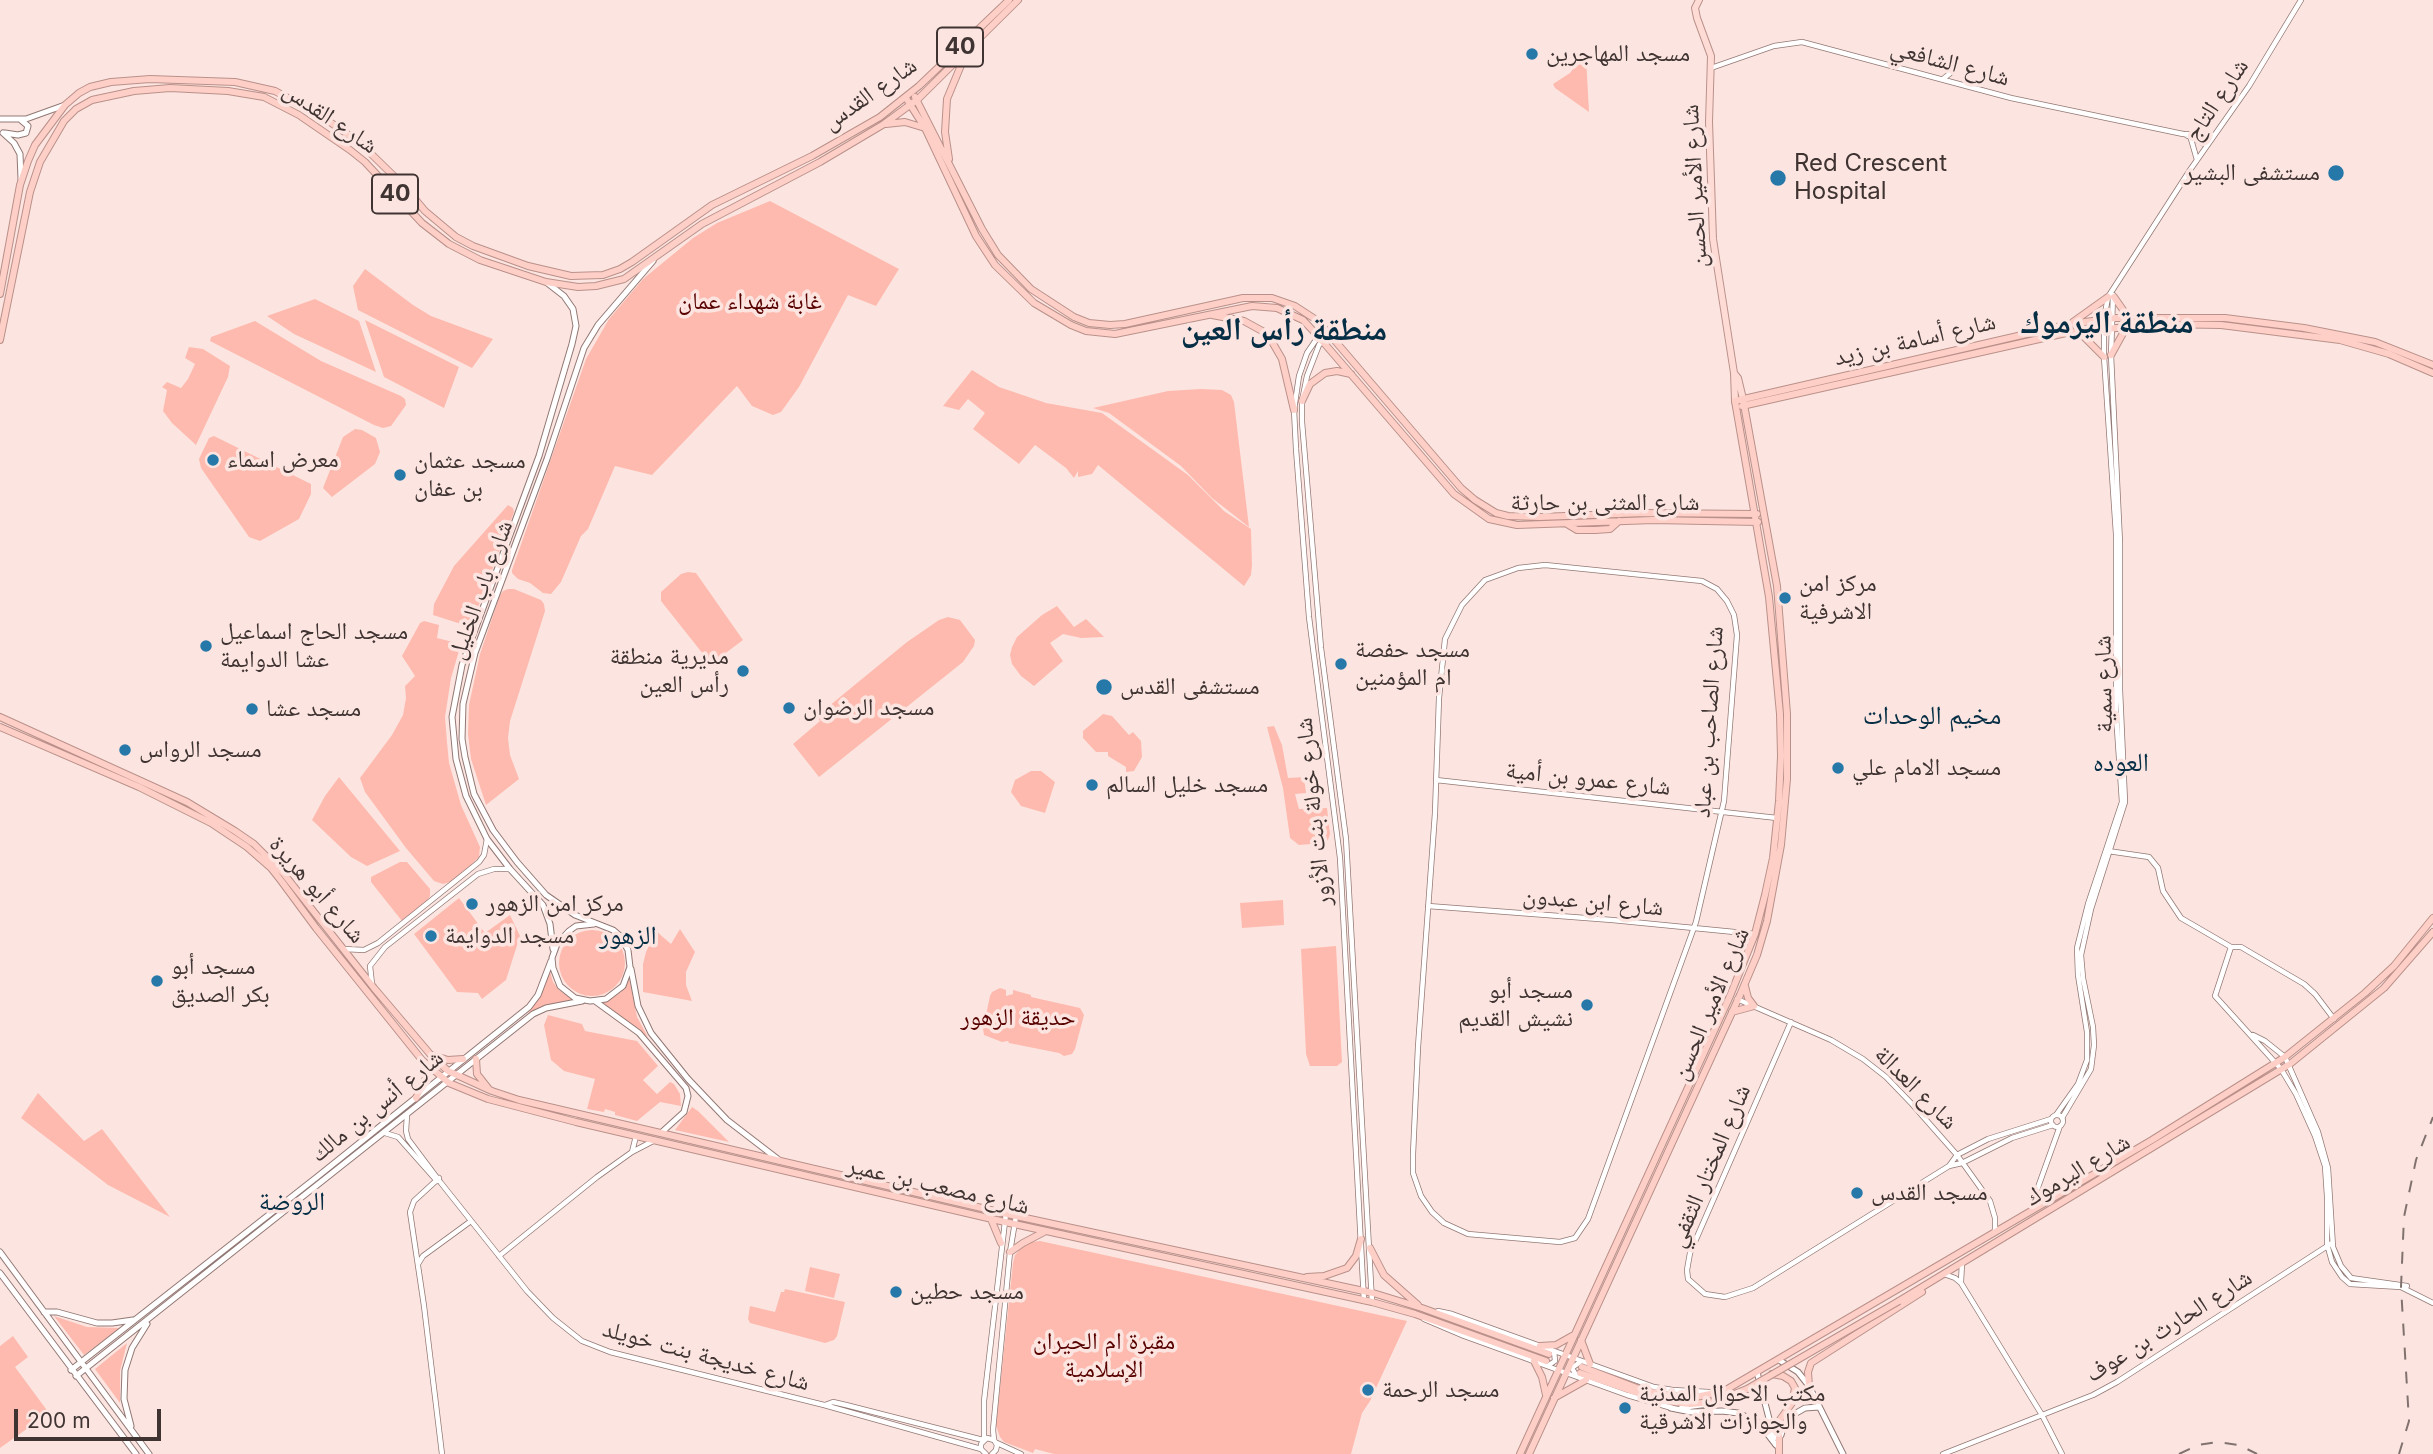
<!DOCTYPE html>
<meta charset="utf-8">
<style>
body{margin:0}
#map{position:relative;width:2433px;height:1454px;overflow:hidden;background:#fce5e1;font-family:Inter,sans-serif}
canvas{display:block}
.scale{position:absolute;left:14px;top:1409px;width:147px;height:32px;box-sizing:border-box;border:4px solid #3f3432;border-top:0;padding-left:9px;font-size:21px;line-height:24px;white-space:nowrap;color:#3f3432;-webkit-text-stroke:5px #fce5e1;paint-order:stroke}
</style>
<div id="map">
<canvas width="2433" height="1454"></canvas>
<div class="scale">200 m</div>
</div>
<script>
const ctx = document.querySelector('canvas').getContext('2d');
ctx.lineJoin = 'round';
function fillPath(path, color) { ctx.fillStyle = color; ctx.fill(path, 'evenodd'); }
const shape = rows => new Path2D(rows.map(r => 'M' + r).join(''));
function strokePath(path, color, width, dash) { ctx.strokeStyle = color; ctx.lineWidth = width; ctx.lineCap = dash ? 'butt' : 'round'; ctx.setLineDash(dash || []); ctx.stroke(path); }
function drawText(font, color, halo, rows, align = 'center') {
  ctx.font = font + ' Inter,"Noto Naskh Arabic",sans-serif'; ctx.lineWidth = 7; ctx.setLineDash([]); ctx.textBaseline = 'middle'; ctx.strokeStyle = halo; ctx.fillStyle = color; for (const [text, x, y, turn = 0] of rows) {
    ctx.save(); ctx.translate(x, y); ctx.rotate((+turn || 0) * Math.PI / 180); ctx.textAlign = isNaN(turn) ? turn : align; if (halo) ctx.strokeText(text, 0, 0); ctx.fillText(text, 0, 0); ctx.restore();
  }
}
fillPath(shape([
 [1583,56,1586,57,1589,112,1555,88,1553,84,1570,73],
 [770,201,899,269,876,306,848,295,799,387,781,412,773,415,752,406,737,386,652,475,615,466,588,529,581,536,561,582,551,594,543,593,530,583,518,579,512,573,512,570,586,359,609,319,643,279,693,238,717,223],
 [365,269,413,305,431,316,493,339,472,368,358,310,353,286],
 [315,299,359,321,376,372,294,334,267,316],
 [365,320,459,367,444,408,384,377],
 [255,321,321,361,401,396,405,399,406,405,391,426,383,428,374,425,210,341,211,337],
 [189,347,203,349,230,366,228,377,196,445,172,423,163,411,167,390,162,387,167,382,181,388,188,379,195,364,185,358],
 [972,370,999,387,1046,403,1102,413,1188,475,1224,511,1251,529,1252,565,1251,575,1244,586,1098,465,1092,474,1078,477,1078,471,1074,478,1066,468,1035,445,1019,464,973,429,985,413,968,399,959,410,943,406],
 [1201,389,1222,390,1231,395,1234,402,1249,527,1212,498,1181,466,1109,413,1093,408,1168,391],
 [355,429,362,430,376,438,380,452,375,464,332,497,323,488,343,437],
 [214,436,311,484,311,494,299,519,260,541,249,537,201,468,199,459,209,438],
 [508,505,513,508,514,512,474,618,461,624,433,615,434,604,454,566],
 [688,572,696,573,743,640,711,664,661,601,661,592,681,574],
 [508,589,514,589,541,600,544,604,545,611,510,721,508,738,510,755,519,779,486,805,471,759,468,734,469,705,480,654,500,595,503,591],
 [1057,606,1074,627,1086,619,1104,637,1081,638,1063,634,1050,643,1063,661,1034,686,1021,676,1012,664,1010,655,1012,647,1017,637,1042,615],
 [948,617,960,620,975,640,974,646,963,662,819,777,793,744,820,721,817,716,840,697,907,642,939,620],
 [424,621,439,625,437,638,461,644,451,678,445,717,447,742,449,763,461,805,480,847,479,857,468,868,450,882,443,884,434,881,406,848,365,792,360,778,392,735,403,715,406,698,405,686,415,676,402,656,420,623],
 [1103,714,1112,716,1129,735,1133,732,1141,741,1142,757,1134,771,1126,772,1126,767,1108,756,1108,752,1096,752,1083,738,1083,731],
 [1274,726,1282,745,1288,778,1304,777,1306,793,1295,794,1299,809,1327,808,1330,834,1328,840,1324,843,1299,845,1290,838,1283,788,1267,727],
 [1031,771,1041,771,1055,782,1045,813,1021,806,1011,792,1015,780],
 [339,777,400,851,367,866,351,857,312,820,325,796],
 [400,862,407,862,430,889,430,896,427,901,402,921,371,882,371,877],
 [459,898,485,933,510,915,520,936,506,980,482,999,478,993,457,992,414,934],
 [1283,900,1284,925,1242,928,1240,903],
 [680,929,695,952,686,972,686,985,692,1001,643,992,643,964,646,952,656,931,671,944],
 '559 963a33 33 0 1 1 66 0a33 33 0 1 1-66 0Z',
 [1336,946,1342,1062,1337,1066,1310,1066,1306,1054,1301,949],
 [550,971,553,982,559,990,575,1001,543,1008,527,1015,541,995],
 [629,977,637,1017,648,1037,632,1024,601,1005,621,992],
 [1000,988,1006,990,1006,996,1013,994,1013,990,1031,995,1031,997,1080,1008,1084,1015,1075,1049,1072,1054,1064,1056,1059,1053,1009,1043,1008,1041,1002,1042,984,1035,983,1029,990,996,992,992],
 [548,1015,582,1024,585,1031,637,1041,658,1066,643,1080,657,1094,670,1082,674,1084,680,1094,681,1106,660,1102,637,1121,615,1115,615,1112,605,1109,604,1112,587,1109,595,1079,564,1071,551,1060,544,1025],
 [38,1093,84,1141,102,1129,170,1217,108,1185,21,1118],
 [692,1107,698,1111,729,1142,675,1130],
 [1040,1241,1407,1321,1370,1401,1362,1413,1351,1454,1054,1454,1035,1449,1033,1453,1004,1442,1000,1437,996,1426,1013,1263,1015,1255,1022,1247,1030,1242],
 [810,1267,840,1274,834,1298,805,1291],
 [785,1289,845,1302,837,1336,834,1340,825,1343,750,1323,748,1319,750,1306,775,1312,781,1292,784,1292],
 [54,1316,87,1327,120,1328,84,1355],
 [13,1336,28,1357,15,1367,49,1413,0,1448,0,1346],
 [127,1343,120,1371,120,1403,95,1369]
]), '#febaae');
const tertiary = shape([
 [1711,68,1774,46,1802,42,2011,98,2183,134,2213,135],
 [1943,79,1953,71],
 [2184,134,2207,145],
 [2191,139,2197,160],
 [1324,328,1307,353,1299,376,1294,410,1296,449,1309,617,1340,858,1364,1301],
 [1329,333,1319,345,1307,376,1302,401,1302,422,1321,648,1346,839,1372,1302],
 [1545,565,1702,581,1717,589,1727,601,1734,615,1737,635,1724,801,1696,922,1588,1219,1575,1238,1560,1242,1468,1234,1444,1223,1432,1212,1421,1196,1413,1173,1413,1154,1418,1047,1435,813,1439,698,1445,639,1462,605,1485,580,1518,568,1545,565],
 [1436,780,1777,818],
 [2108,851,2149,857,2158,868,2163,891,2181,918,2231,947,2241,947,2304,984,2315,994,2334,1019],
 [1428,906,1612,920,1755,934],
 [2231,947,2215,996,2281,1069,2296,1094,2315,1136,2325,1166,2327,1196,2327,1244,2332,1262,2342,1277,2350,1284,2401,1287,2433,1303],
 [344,949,364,950,378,943,479,862,484,855,487,839],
 [372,984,370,966,385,947,478,874,494,869,510,869],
 [1737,999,1831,1040,1863,1059,1886,1077,1912,1104,1957,1155,1990,1201,1995,1218,1995,1231],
 [1791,1022,1690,1253,1687,1270,1688,1279,1705,1294,1725,1297,1753,1288,1949,1166,1962,1163,2012,1138,2053,1125],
 [2253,1035,2265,1041,2285,1057,2318,1132,2328,1168,2333,1247,2341,1266,2351,1278,2407,1286],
 [407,1115,406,1131,408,1139,441,1183,527,1291,553,1318,582,1341,610,1352,824,1405,981,1449],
 [2056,1115,2078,1084,2087,1060,2087,1032,2078,975,2077,948,2088,904,2122,802,2116,714,2116,534,2104,357,2104,319,2108,297,2190,170,2249,86,2301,0],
 '2051 1121a6 6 0 1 1 12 0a6 6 0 1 1-12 0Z',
 [2062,1118,2091,1069,2094,1045,2093,1027,2083,978,2081,955,2091,909,2125,802,2120,690,2120,543,2111,355,2113,295],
 [385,1133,398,1137,437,1181],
 [632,1152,636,1136],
 [1949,1166,1957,1155,1988,1139,2051,1119],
 [439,1178,414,1201,410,1212,424,1306,442,1454],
 [2034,1207,2037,1190,2060,1126],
 [499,1256,597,1177,632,1152,655,1140],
 [418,1264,423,1256,471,1221],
 [1944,1274,1955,1278,1961,1283,2042,1415,2062,1454],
 [1961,1282,1962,1263],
 [1438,1311,1452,1314,1654,1387,1673,1390,1709,1392],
 [1424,1319,1464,1336,1627,1395,1672,1408],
 [1549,1365,1555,1361,1554,1351],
 [1576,1375,1572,1368,1580,1362],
 [825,1405,833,1402,846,1405,983,1440],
 [1681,1408,1710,1404],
 [984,1440,984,1401,1006,1213],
 [994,1440,993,1430,1010,1252,1016,1216],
 [997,1443,1021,1454],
 [986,1454,981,1449,981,1444,987,1438,994,1440,997,1445,996,1450,992,1454],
 [1943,1454,2093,1395,2117,1382,2332,1243]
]);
const secondary = shape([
 [0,119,26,119,65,105],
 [3,133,14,143,20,154,21,179],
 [5,133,18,135,26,133,28,126,21,120],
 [546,282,564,296,573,309,576,326,572,344,539,456,462,665,452,717,456,759,466,796,487,839,510,869,543,905,550,924,553,949],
 [594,924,576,926,569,931,557,944,552,958,553,968,560,986,575,998,590,1001,606,999,623,986,630,967,628,950,620,936,613,930,575,915,546,895,517,862,493,830,474,794,465,757,462,739,463,704,475,653,547,459,584,348,598,325,653,261],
 [631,969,638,1006,651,1033,688,1079,727,1120,779,1160],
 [595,1001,639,1033,686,1088,688,1096,684,1112,662,1132],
 [0,1252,149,1454],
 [0,1273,136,1454],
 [44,1312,57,1312,97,1323,112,1323,133,1320],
 [1779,1360,1798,1372,1809,1386,1843,1454],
 [71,1370,317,1177,529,1007,538,995,551,961],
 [1757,1372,1774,1438],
 [76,1376,533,1014,546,1008,582,1001],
 [1671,1408,1691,1412,1722,1411,1738,1413,1759,1423,1776,1445],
 [131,1426,124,1399,125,1370,132,1348,147,1324],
 [1781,1435,1784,1424,1791,1416,1805,1408,1819,1407]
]);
const primary = shape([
 [1699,0,1695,8,1697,18,1711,56,1709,122,1713,239,1734,373,1735,401],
 [1734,373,1738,378,1743,399]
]);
const trunk = shape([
 [915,97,982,229,998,255,1031,289,1074,317,1089,323,1110,325,1125,324,1243,298,1272,298,1295,306,1318,321,1461,488,1475,500,1496,513,1508,516,1539,517,1645,513,1757,514],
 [906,98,925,128,976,236,995,265,1034,303,1071,325,1086,331,1115,334,1252,306,1277,308,1303,320,1318,336,1454,494,1489,519,1517,525,1653,520,1758,522],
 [886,124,905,122,925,128],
 [949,159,945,132,947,99,964,58],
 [0,294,20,185,28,161,35,145,65,105,79,93,90,87,111,82,150,79,235,82,275,91,324,118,359,142,404,186,425,211,456,237,473,246,528,266,571,276,603,275,620,269,632,262,712,205,812,156,880,117,919,86,1009,0],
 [2114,297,2128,317],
 [1212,315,1244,321,1264,332,1271,340,1282,359,1294,410],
 [2073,322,2108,297],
 [2078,331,2104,357],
 [0,340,30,192,40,162,64,121,76,109,92,100,134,91,170,88,228,91,264,97,299,115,350,150,365,162,422,223,449,244,480,260,546,282,578,287,596,286,624,279,702,224,820,162,884,124,918,99,1018,0],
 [2111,355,2127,326],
 [1302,401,1310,384,1325,373,1337,371,1351,374],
 [1742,406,2066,333,2157,324,2221,325,2340,340,2389,354,2433,373],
 [1567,524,1577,530,1595,530,1610,529,1619,521],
 [0,717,187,802,235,831,254,844,284,874,374,988,430,1054,448,1071,492,1091,519,1100,1016,1216,1373,1293,1422,1308,1549,1354],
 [0,727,139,787,211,823,247,847,271,868,282,882,316,928,422,1060,449,1083,488,1099,576,1122,1005,1222,1372,1302,1415,1314,1546,1361],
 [1745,986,1748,998,1754,1006],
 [1732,1012,1754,1006],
 [435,1056,448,1060,463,1059],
 [476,1059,477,1074,488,1088],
 [416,1098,426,1078,426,1068,423,1062],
 [991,1219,1001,1243],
 [1370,1248,1384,1275,1418,1305],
 [1010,1252,1023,1243,1044,1232],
 [1307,1277,1324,1276,1347,1268,1356,1256,1361,1239],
 [1899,1301,2290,1064,2384,988,2433,932],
 [1581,1340,1590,1364],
 [1540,1346,1556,1345,1572,1336],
 [1534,1361,1542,1377,1546,1395],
 [1582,1367,1642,1390,1664,1395,1696,1397,1724,1391,2152,1140,2285,1057,2365,993,2394,966,2433,918],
 [1580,1373,1658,1400,1690,1404,1715,1402],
 [1772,1374,1783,1376,1791,1381,1795,1388,1792,1403,1779,1421,1779,1453],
 [1809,1386,1808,1372,1811,1363,1922,1292],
 [1554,1398,1586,1380],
 [1520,1454,1730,996,1755,934,1765,895,1773,858,1779,801,1781,756,1780,714,1769,597,1735,401,2070,324,2115,318,2225,318,2304,328,2375,342,2433,365],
 [1529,1454,1740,995,1757,955,1767,921,1781,845,1787,779,1787,714,1777,586,1743,399]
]);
strokePath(tertiary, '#927874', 6);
strokePath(secondary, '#927874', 7);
strokePath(primary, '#ba918a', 8);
strokePath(trunk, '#ba918a', 8);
strokePath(tertiary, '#fff', 4.5);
strokePath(secondary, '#fff', 5);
strokePath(primary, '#fedbd5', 6);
strokePath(trunk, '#fecfc7', 6);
strokePath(shape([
 [2179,1454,2198,1445,2218,1442,2239,1445,2257,1454],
 [2399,1454,2409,1421,2401,1287,2404,1217,2416,1160,2433,1117]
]), '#81726f', 2, [12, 12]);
const trunkBridge = shape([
 [1715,1402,1747,1389,1899,1301]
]);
strokePath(trunkBridge, '#ba918a', 8, []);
strokePath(trunkBridge, '#fecfc7', 6);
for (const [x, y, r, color] of [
 [1532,54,7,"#2678a9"],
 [2336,173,9,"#2678a9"],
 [1778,178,9,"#2678a9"],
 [213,460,7,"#2678a9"],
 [400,475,7,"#2678a9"],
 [1785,598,7,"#2678a9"],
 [206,646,7,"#2678a9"],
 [1341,664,7,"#2678a9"],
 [743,671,7,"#2678a9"],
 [1104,687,9,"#2678a9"],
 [789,708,7,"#2678a9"],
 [252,709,7,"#2678a9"],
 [125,750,7,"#2678a9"],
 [1838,768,7,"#2678a9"],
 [1092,785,7,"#2678a9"],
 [472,904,7,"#2678a9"],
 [431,936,7,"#2678a9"],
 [157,981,7,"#2678a9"],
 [1587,1005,7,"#2678a9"],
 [1857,1193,7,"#2678a9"],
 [896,1292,7,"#2678a9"],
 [1368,1390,7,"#2678a9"],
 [1625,1408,7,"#2678a9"]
]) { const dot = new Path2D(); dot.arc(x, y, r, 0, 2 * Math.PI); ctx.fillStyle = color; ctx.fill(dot); strokePath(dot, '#fce5e1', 2.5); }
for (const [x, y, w] of [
 [960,47,46],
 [395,194,46]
]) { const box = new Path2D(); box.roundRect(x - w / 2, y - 19.5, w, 39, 5); ctx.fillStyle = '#fce5e1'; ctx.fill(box); strokePath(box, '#3f3432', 2); }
drawText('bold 23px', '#3f3432', null, [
 ["40",960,47],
 ["40",395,194]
]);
drawText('24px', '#3f3432', '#fce5e1', [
 ["مسجد المهاجرين",1546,54],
 ["Red Crescent",1794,164],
 ["Hospital",1794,192],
 ["مستشفى البشير",2320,173,"right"],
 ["معرض اسماء",227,460],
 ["مسجد عثمان",414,461],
 ["بن عفان",414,489],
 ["مركز امن",1799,584],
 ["الاشرفية",1799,612],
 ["مسجد الحاج اسماعيل",220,632],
 ["عشا الدوايمة",220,660],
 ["مسجد حفصة",1355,650],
 ["ام المؤمنين",1355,678],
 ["مديرية منطقة",729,657,"right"],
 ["رأس العين",729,685,"right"],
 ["مستشفى القدس",1120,687],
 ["مسجد الرضوان",803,708],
 ["مسجد عشا",266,709],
 ["مسجد الرواس",139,750],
 ["مسجد الامام علي",1852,768],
 ["مسجد خليل السالم",1106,785],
 ["مركز امن الزهور",486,904],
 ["مسجد الدوايمة",445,936],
 ["مسجد أبو",171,967],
 ["بكر الصديق",171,995],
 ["مسجد أبو",1573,991,"right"],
 ["نشيش القديم",1573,1019,"right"],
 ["مسجد القدس",1871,1193],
 ["مسجد حطين",910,1292],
 ["مسجد الرحمة",1382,1390],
 ["مكتب الاحوال المدنية",1639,1394],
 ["والجوازات الاشرقية",1639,1422]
], 'left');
drawText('24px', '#3f3432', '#fce5e1', [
 ["شارع الشافعي",1950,63,15],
 ["شارع القدس",870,94,-35],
 ["شارع التاج",2217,100,-56],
 ["شارع القدس",330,118,34],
 ["شارع الأمير الحسن",1695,186,-93],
 ["شارع أسامة بن زيد",1915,340,-13],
 ["شارع المثنى بن حارثة",1605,503],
 ["شارع باب الخليل",481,590,-70],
 ["شارع سمية",2104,684,-91],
 ["شارع الصاحب بن عباد",1709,722,-86],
 ["شارع عمرو بن أمية",1588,779,6],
 ["شارع خولة بنت الأزور",1314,812,-96],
 ["شارع أبو هريرة",317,890,49],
 ["شارع ابن عبدون",1593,902,5],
 ["شارع الأمير الحسن",1711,1004,-67],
 ["شارع العدالة",1916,1088,45],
 ["شارع أنس بن مالك",377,1106,-39],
 ["شارع المختار الثقفي",1710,1166,-67],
 ["شارع اليرموك",2078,1170,-31],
 ["شارع مصعب بن عمير",938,1186,13],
 ["شارع الحارث بن عوف",2169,1326,-32],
 ["شارع خديجة بنت خويلد",706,1356,15]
]);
drawText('24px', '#580200', '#fce5e1', [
 ["غابة شهداء عمان",750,302],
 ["حديقة الزهور",1018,1018],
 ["مقبرة ام الحيران",1104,1342],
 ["الإسلامية",1104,1370]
]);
drawText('26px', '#062e45', '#fce5e1', [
 ["مخيم الوحدات",1932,716],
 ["العوده",2121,763],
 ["الزهور",628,936],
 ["الروضة",292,1202]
]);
drawText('bold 32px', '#062e45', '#fce5e1', [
 ["منطقة اليرموك",2107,323],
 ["منطقة رأس العين",1284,330]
]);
</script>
